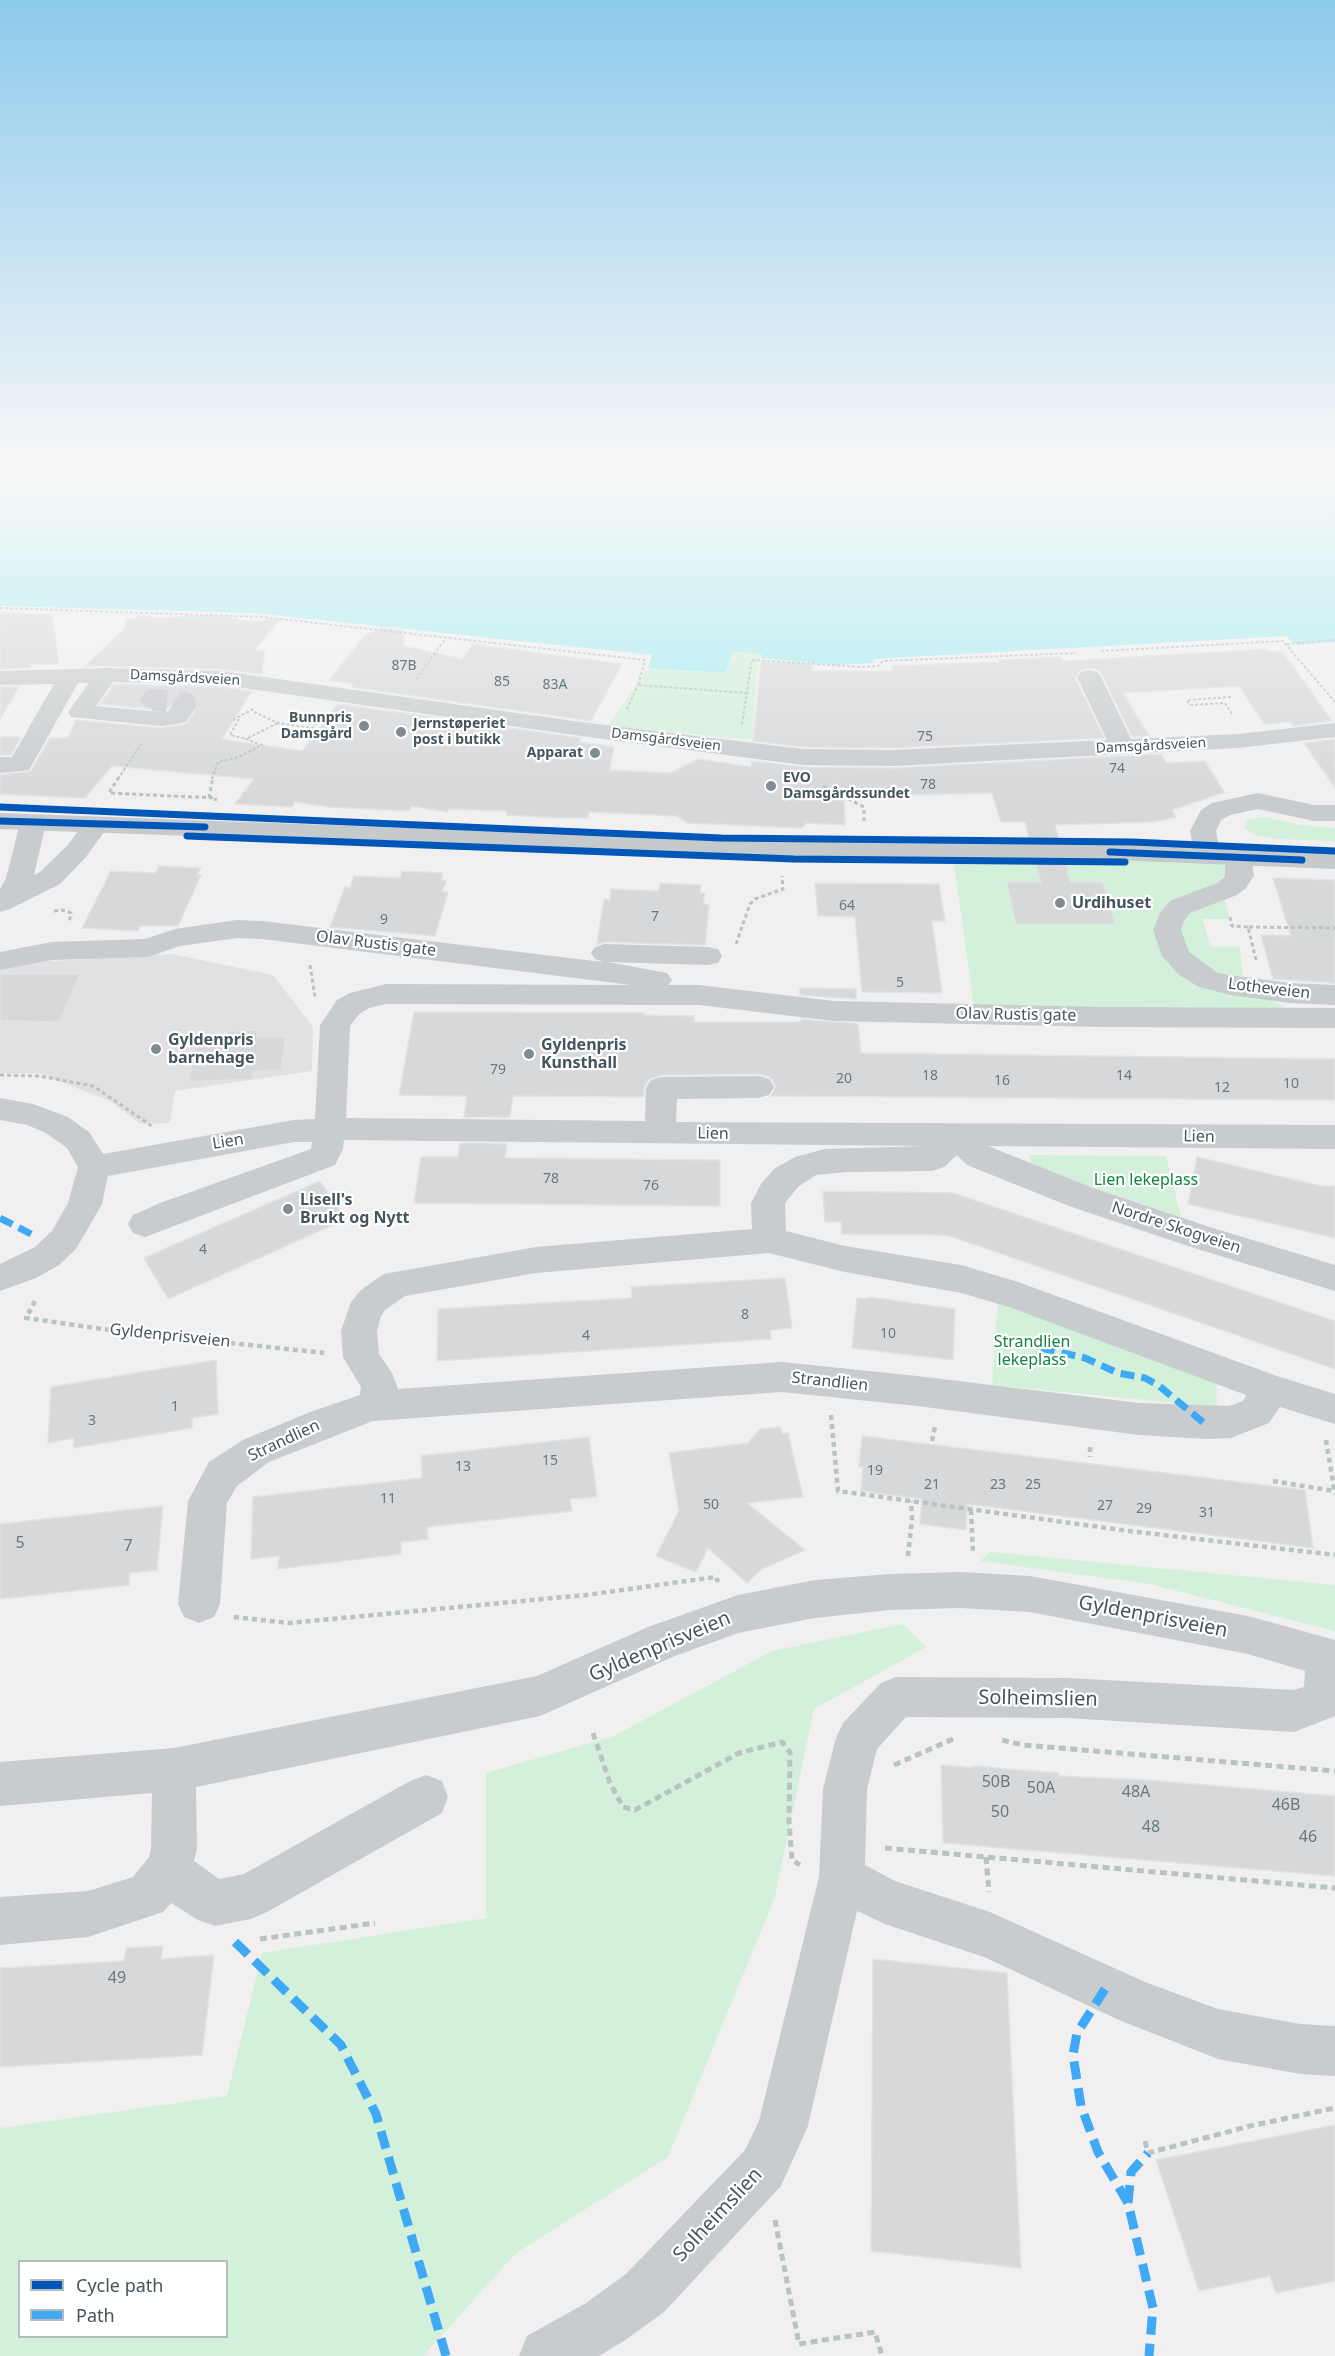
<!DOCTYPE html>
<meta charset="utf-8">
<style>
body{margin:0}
#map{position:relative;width:1335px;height:2356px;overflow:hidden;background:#f1eff0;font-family:"Noto Sans",sans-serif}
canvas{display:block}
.legend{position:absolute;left:18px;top:2260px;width:210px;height:78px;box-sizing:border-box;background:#fff;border:2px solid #b5bbbf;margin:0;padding:8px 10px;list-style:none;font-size:18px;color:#45555e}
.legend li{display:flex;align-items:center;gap:12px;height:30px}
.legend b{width:30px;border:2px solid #b5bbbf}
</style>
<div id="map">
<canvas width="1335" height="2356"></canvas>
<ul class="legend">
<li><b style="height:8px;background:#0057b8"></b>Cycle path</li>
<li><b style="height:8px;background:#3fa9f5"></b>Path</li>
</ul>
</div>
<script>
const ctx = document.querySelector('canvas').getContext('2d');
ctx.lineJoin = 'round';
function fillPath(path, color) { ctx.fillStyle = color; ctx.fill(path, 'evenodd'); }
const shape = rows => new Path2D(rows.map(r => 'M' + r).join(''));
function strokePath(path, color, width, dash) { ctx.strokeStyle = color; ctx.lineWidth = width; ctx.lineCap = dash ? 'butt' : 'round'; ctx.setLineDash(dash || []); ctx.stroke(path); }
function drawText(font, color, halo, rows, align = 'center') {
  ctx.font = font + ' "Noto Sans",sans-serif'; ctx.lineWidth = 4.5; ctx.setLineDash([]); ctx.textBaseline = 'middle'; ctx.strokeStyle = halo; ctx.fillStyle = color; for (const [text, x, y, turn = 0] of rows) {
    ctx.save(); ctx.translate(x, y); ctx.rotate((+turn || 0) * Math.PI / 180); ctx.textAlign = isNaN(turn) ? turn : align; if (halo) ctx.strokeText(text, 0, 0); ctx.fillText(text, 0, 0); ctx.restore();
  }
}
fillPath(shape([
 [172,954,273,975,313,1027,312,1071,175,1091,170,1123,140,1124,110,1101,38,1073,0,1073,0,964]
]), '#e2e0e2');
fillPath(shape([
 [733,652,762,654,762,658,758,661,752,740,608,726,648,668,725,673],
 [1264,817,1301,825,1335,828,1335,841,1276,839,1257,836,1244,828,1248,820],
 [952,850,1238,857,1222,890,1230,919,1203,919,1210,946,1240,947,1243,977,1191,968,1254,989,1300,1018,975,1014],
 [1029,1155,1166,1156,1181,1217,1033,1168],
 [998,1299,1216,1378,1217,1407,992,1385],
 [991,1552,1335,1585,1335,1631,1150,1584,980,1561],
 [903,1624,926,1647,814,1709,775,1897,668,2157,516,2253,423,2356,0,2356,0,2128,227,2096,262,1953,486,1918,486,1773,614,1736,772,1651],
 [20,2262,226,2262,226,2336,20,2336]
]), '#d3f1da');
fillPath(shape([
 [0,471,1335,471,1335,642,1298,645,1285,636,873,659,874,663,836,665,762,658,762,654,733,652,725,673,648,668,652,655,254,613,0,606]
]), '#a4ecf2');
const building = shape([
 [0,613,52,615,59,664,32,664,30,668,0,669,0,613],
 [139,615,160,618,217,615,247,621,280,619,255,650,265,651,262,674,222,669,85,666,123,630,127,619,135,619,139,615],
 [384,628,403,631,404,646,462,659,473,644,622,664,591,721,351,687,354,684,329,680,365,635,384,628],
 [1267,649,1269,652,1282,651,1332,721,1293,726,1290,722,1264,724,1239,686,1123,693,1149,736,1132,737,1103,676,1098,670,1088,668,1079,671,1075,678,1104,738,893,748,803,747,753,741,761,662,812,664,812,671,893,671,892,666,1000,662,999,660,1060,657,1063,661,1267,649],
 [114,684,222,687,252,691,222,739,259,745,259,750,262,745,302,751,338,704,581,738,579,742,614,747,610,770,671,773,698,759,751,767,752,761,803,767,893,768,1161,754,1166,763,1205,761,1224,792,1172,810,1176,817,1153,822,1055,825,1059,841,1030,841,1025,822,1001,822,992,793,844,796,845,825,807,823,801,828,688,823,676,816,589,812,588,818,560,818,507,815,506,811,449,809,447,812,412,806,409,811,330,807,295,802,292,807,235,804,254,779,112,766,85,798,0,794,0,775,31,771,50,738,68,738,76,720,160,728,186,724,195,711,192,704,181,701,172,703,168,709,160,710,100,704,114,684],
 [0,687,19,687,0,719,0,687],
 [0,737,21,737,11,755,0,755,0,737],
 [1335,739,1335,788,1304,743,1335,739],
 [1035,861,1065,862,1070,882,1103,882,1115,924,1016,924,1007,882,1041,882,1035,861],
 [159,866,201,868,197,875,201,875,178,926,140,926,138,931,82,928,111,871,156,873,159,866],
 [402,871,443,873,441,880,446,881,442,892,448,892,435,936,330,927,345,887,350,888,354,876,400,878,402,871],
 [1273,878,1335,880,1335,983,1273,979,1261,935,1291,936,1273,878],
 [660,883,701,885,700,893,705,893,703,904,709,905,705,945,605,942,597,944,604,899,610,900,611,889,659,891,660,883],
 [815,883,939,884,945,921,932,921,942,993,862,992,855,917,818,916,815,883],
 [0,974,80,974,60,1022,0,1021,0,974],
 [800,988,856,989,856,999,800,995,800,988],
 [414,1012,644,1013,644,1015,694,1016,694,1022,801,1022,801,1019,858,1024,861,1053,1335,1059,1335,1100,771,1096,776,1086,770,1077,759,1074,662,1075,649,1079,644,1087,644,1096,641,1097,513,1096,510,1117,464,1117,467,1096,399,1095,414,1012],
 [258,1030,257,1037,286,1036,281,1070,253,1071,252,1079,188,1082,197,1039,226,1038,228,1031,258,1030],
 [460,1143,507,1144,505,1158,720,1160,720,1206,414,1203,421,1157,458,1157,460,1143],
 [1197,1157,1321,1186,1335,1186,1335,1238,1188,1204,1197,1157],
 [320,1181,346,1219,168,1299,144,1258,320,1181],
 [823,1191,953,1193,1335,1321,1335,1369,947,1235,842,1234,841,1222,825,1222,823,1191],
 [785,1278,792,1328,770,1330,771,1339,437,1361,438,1309,632,1298,631,1287,785,1278],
 [868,1297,955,1309,953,1360,852,1348,857,1298,868,1299,868,1297],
 [216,1360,218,1414,192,1418,192,1428,73,1448,74,1438,48,1443,51,1387,216,1360],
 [780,1427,782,1434,788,1433,803,1497,747,1503,805,1550,762,1569,747,1583,708,1548,696,1572,656,1556,679,1511,669,1453,748,1443,760,1429,780,1427],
 [862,1436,1305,1490,1313,1548,967,1504,966,1530,920,1524,922,1499,861,1491,863,1467,859,1467,862,1436],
 [589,1437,597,1497,570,1499,572,1511,427,1527,428,1539,401,1542,401,1554,278,1569,279,1556,251,1559,253,1497,422,1478,421,1456,589,1437],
 [163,1506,157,1570,130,1573,129,1585,0,1599,0,1524,163,1506],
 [941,1765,973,1768,973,1766,1059,1773,1059,1776,1149,1780,1335,1796,1335,1876,943,1843,941,1765],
 [163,1946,161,1959,214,1955,202,2055,0,2067,0,1968,124,1961,126,1948,163,1946],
 [873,1959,1007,1973,1021,2268,871,2251,873,1959],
 [1335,2125,1335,2281,1276,2293,1270,2276,1199,2291,1156,2160,1335,2125]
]);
fillPath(building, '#d7d8da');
strokePath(building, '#e2e1e3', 1.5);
strokePath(shape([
 [149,707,153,700,185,703,181,710]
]), '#c6c8cc', 22, [22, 11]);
strokePath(shape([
 [0,608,262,617,645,660,638,685,747,693],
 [1287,644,1335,640],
 [1101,651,1283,641,1335,702],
 [416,679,446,638],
 [1231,697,1187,700,1190,705,1225,703,1232,714],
 [627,709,638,685],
 [254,712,278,723,312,728,320,718],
 [239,719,230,735,246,739],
 [233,720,253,709],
 [742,724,752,660,861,667,878,666,883,661,1076,653],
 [118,779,141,744],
 [212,779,218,762,239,757,262,745,246,739,278,723]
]), '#b7c4bf', 2, [3, 2]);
strokePath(shape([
 [119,777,109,793,216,798,215,801],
 [823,786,864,807,864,823],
 [209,798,213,777],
 [54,911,62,910,71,913,69,923],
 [1230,917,1232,926,1248,927],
 [736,944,750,904,755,899,783,889,782,876],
 [1256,960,1248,927,1335,928],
 [310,965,315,997],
 [0,1075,39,1076,93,1086,152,1126]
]), '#b7c4bf', 3, [4, 3]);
strokePath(shape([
 [35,1301,26,1318,110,1330,324,1353],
 [831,1415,838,1491,1129,1531,1335,1555],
 [1326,1440,1335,1494],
 [932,1441,935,1427],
 [1090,1447,1090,1457],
 [1273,1481,1334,1491],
 [971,1510,973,1554],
 [908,1556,912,1519,911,1501],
 [234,1617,289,1623,586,1595,716,1577,718,1582]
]), '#b7c4bf', 4.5, [5, 4]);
strokePath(shape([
 [593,1733,610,1783,623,1807,635,1810,739,1753,782,1742,790,1752,789,1821,792,1860,800,1865],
 [1002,1740,1023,1745,1335,1771],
 [894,1765,953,1739],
 [885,1848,1335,1888],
 [986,1857,989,1892],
 [260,1939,375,1923],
 [1145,2141,1148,2153,1250,2126,1335,2108],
 [775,2220,799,2344,875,2332,882,2356]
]), '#b7c4bf', 5, [7, 4.5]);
fillPath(shape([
 [106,668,222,671,581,722,803,749,893,750,1107,740,1077,677,1081,672,1089,670,1097,672,1101,677,1131,739,1238,734,1335,723,1335,737,1238,748,893,766,803,765,581,736,222,685,113,682,96,706,160,712,169,711,172,705,181,703,190,705,193,710,189,717,186,722,177,724,160,726,71,717,68,712,89,683,78,683,29,770,0,773,0,757,12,757,54,684,0,685,0,671,106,668],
 [1258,793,1314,805,1335,805,1335,821,1314,821,1258,809,1230,815,1221,820,1216,831,1221,856,1218,862,1208,864,1198,862,1195,856,1190,831,1201,810,1212,803,1258,793],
 [33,815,42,817,46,823,34,875,40,872,68,845,87,819,96,817,105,819,109,825,86,857,60,884,10,909,0,912,0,889,6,878,20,823,24,817,33,815],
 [1238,849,1248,851,1251,857,1254,876,1245,889,1237,895,1190,913,1184,921,1181,930,1189,952,1218,973,1230,975,1290,983,1335,985,1335,1005,1290,1003,1230,995,1199,987,1179,975,1162,956,1153,930,1160,913,1170,901,1217,883,1225,877,1225,857,1228,851,1238,849],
 [237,920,262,921,603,962,595,959,591,953,595,947,605,944,708,947,718,949,722,956,718,963,708,965,607,962,667,973,672,980,668,985,699,985,834,1001,1102,1007,1335,1008,1335,1028,1102,1027,834,1021,699,1005,386,1004,369,1008,359,1014,350,1026,346,1118,645,1121,646,1088,651,1080,662,1077,758,1076,769,1079,774,1087,769,1095,758,1098,677,1099,676,1122,1335,1125,1335,1149,988,1146,1093,1188,1213,1228,1335,1265,1335,1291,1194,1248,1069,1206,967,1165,957,1155,944,1167,932,1171,847,1172,816,1175,798,1187,785,1203,786,1231,845,1246,961,1265,1018,1282,1277,1376,1335,1394,1335,1424,1280,1407,1269,1423,1231,1438,1207,1439,1139,1435,917,1406,782,1392,373,1421,269,1462,237,1486,227,1503,220,1604,214,1617,199,1623,184,1617,178,1604,188,1501,209,1462,243,1440,310,1412,360,1395,361,1387,343,1357,341,1331,351,1302,361,1290,384,1274,536,1247,752,1229,751,1203,761,1184,774,1169,795,1157,825,1149,926,1146,344,1140,343,1149,335,1165,145,1237,133,1233,128,1224,133,1215,160,1203,311,1149,312,1142,294,1142,108,1176,102,1204,76,1249,59,1265,36,1278,0,1291,0,1264,35,1247,52,1231,68,1203,78,1167,67,1148,46,1133,27,1125,0,1120,0,1098,33,1104,68,1117,89,1132,103,1154,294,1120,315,1119,320,1025,337,1000,350,993,386,984,631,985,262,939,237,938,180,946,148,957,52,960,0,970,0,952,52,942,145,939,175,929,237,920],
 [769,1253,845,1272,961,1293,1009,1307,1246,1395,1243,1401,1229,1406,1139,1403,917,1376,782,1362,398,1389,392,1373,379,1354,377,1331,381,1316,385,1310,405,1296,536,1273,769,1253],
 [960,1572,1030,1576,1248,1616,1335,1640,1335,1716,1294,1732,1067,1718,906,1717,877,1749,867,1789,865,1865,895,1881,990,1912,1145,1982,1218,2009,1300,2024,1335,2026,1335,2076,1300,2074,1218,2059,1119,2020,984,1957,885,1924,857,1911,808,2126,781,2186,664,2312,624,2341,599,2356,519,2356,527,2336,586,2303,626,2274,745,2150,759,2121,819,1877,823,1789,836,1738,843,1723,881,1683,896,1677,1067,1678,1294,1690,1304,1687,1305,1671,1248,1654,1030,1612,960,1608,890,1610,815,1618,738,1633,675,1656,540,1716,196,1787,197,1849,194,1861,219,1879,244,1874,410,1781,426,1775,442,1781,448,1797,442,1813,267,1912,251,1919,215,1926,198,1920,171,1903,163,1912,88,1937,0,1945,0,1897,88,1891,133,1877,149,1857,151,1849,152,1793,0,1806,0,1762,174,1748,537,1676,648,1627,738,1595,815,1580,890,1574,960,1572]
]), '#c8ccce');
fillPath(shape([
 [0,813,737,840,1112,844,1335,853,1335,869,1112,860,737,856,0,829,0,813]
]), '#c5cacd');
strokePath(shape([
 [0,1218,35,1236],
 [1041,1348,1085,1358,1118,1373,1145,1378,1158,1385,1204,1423]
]), '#3fa9f5', 7, [14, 7]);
strokePath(shape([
 [235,1942,341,2045,376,2114,446,2356],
 [1105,1989,1077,2033,1073,2055,1081,2106,1098,2152,1128,2203,1153,2308,1149,2356],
 [1128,2203,1131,2172,1148,2153]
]), '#3fa9f5', 9, [18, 9]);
strokePath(shape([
 [0,807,721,838,1132,842,1335,851],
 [0,821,205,827],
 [187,836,794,859,1125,862],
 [1110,852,1302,860]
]), '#0057b8', 7);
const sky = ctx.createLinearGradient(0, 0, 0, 801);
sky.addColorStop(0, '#8dcaec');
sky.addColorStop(0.59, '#f9f8f8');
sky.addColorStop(1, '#f9f8f800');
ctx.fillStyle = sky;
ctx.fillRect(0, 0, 1335, 801);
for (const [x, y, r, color] of [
 [364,726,6,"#818b91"],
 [401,732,6,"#818b91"],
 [595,753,6,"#818b91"],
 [771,786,6,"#818b91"],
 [1060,903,6,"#818b91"],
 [156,1049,6,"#818b91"],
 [529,1054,6,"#818b91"],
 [288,1209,6,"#818b91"]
]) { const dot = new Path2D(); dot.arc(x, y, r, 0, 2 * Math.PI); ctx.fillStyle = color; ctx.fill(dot); strokePath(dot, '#fff', 2); }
drawText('14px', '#6b777e', null, [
 ["87B",404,666],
 ["85",502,682],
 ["83A",555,685],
 ["75",925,737],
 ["74",1117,769],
 ["78",928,785],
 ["64",847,906],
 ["7",655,917],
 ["9",384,920],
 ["5",900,983],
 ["79",498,1070],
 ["18",930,1076],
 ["14",1124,1076],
 ["20",844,1079],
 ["16",1002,1081],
 ["10",1291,1084],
 ["12",1222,1088],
 ["78",551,1179],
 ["76",651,1186],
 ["4",203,1250],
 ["8",745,1315],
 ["10",888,1334],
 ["4",586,1336],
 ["1",175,1407],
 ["3",92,1421],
 ["15",550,1461],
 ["13",463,1467],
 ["19",875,1471],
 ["21",932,1485],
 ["23",998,1485],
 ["25",1033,1485],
 ["11",388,1499],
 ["50",711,1505],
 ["27",1105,1506],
 ["29",1144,1509],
 ["31",1207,1513]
]);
drawText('14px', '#45555e', '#fff', [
 ["Damsgårdsveien",185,678,3],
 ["Damsgårdsveien",666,740,7],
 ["Damsgårdsveien",1151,746,-3]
]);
drawText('bold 14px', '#45555e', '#fff', [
 ["Bunnpris",352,718],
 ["Damsgård",352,734],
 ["Jernstøperiet",413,724,"left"],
 ["post i butikk",413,740,"left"],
 ["Apparat",583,753],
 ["EVO",783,778,"left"],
 ["Damsgårdssundet",783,794,"left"]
], 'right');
drawText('bold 16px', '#45555e', '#fff', [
 ["Urdihuset",1072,903],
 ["Gyldenpris",168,1040],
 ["barnehage",168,1058],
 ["Gyldenpris",541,1045],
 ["Kunsthall",541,1063],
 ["Lisell's",300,1200],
 ["Brukt og Nytt",300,1218]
], 'left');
drawText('16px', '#45555e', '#fff', [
 ["Olav Rustis gate",376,944,7],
 ["Lotheveien",1269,989,7],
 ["Olav Rustis gate",1016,1015,1],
 ["Lien",713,1134,1],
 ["Lien",1199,1137,1],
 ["Lien",228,1142,-9],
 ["Nordre Skogveien",1176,1228,18],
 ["Gyldenprisveien",170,1336,6],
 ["Strandlien",830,1382,6],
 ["Strandlien",284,1441,-25]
]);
drawText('16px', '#10853b', '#fff', [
 ["Lien lekeplass",1146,1180],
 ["Strandlien",1032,1342],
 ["lekeplass",1032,1360]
]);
drawText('16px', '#6b777e', null, [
 ["5",20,1543],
 ["7",128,1546],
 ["50B",996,1782],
 ["50A",1041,1788],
 ["48A",1136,1792],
 ["46B",1286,1805],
 ["50",1000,1812],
 ["48",1151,1827],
 ["46",1308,1837],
 ["49",117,1978]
]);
drawText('20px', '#45555e', '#fff', [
 ["Gyldenprisveien",1153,1617,11],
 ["Gyldenprisveien",660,1647,-23],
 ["Solheimslien",1038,1699,1],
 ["Solheimslien",718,2215,-47]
]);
</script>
